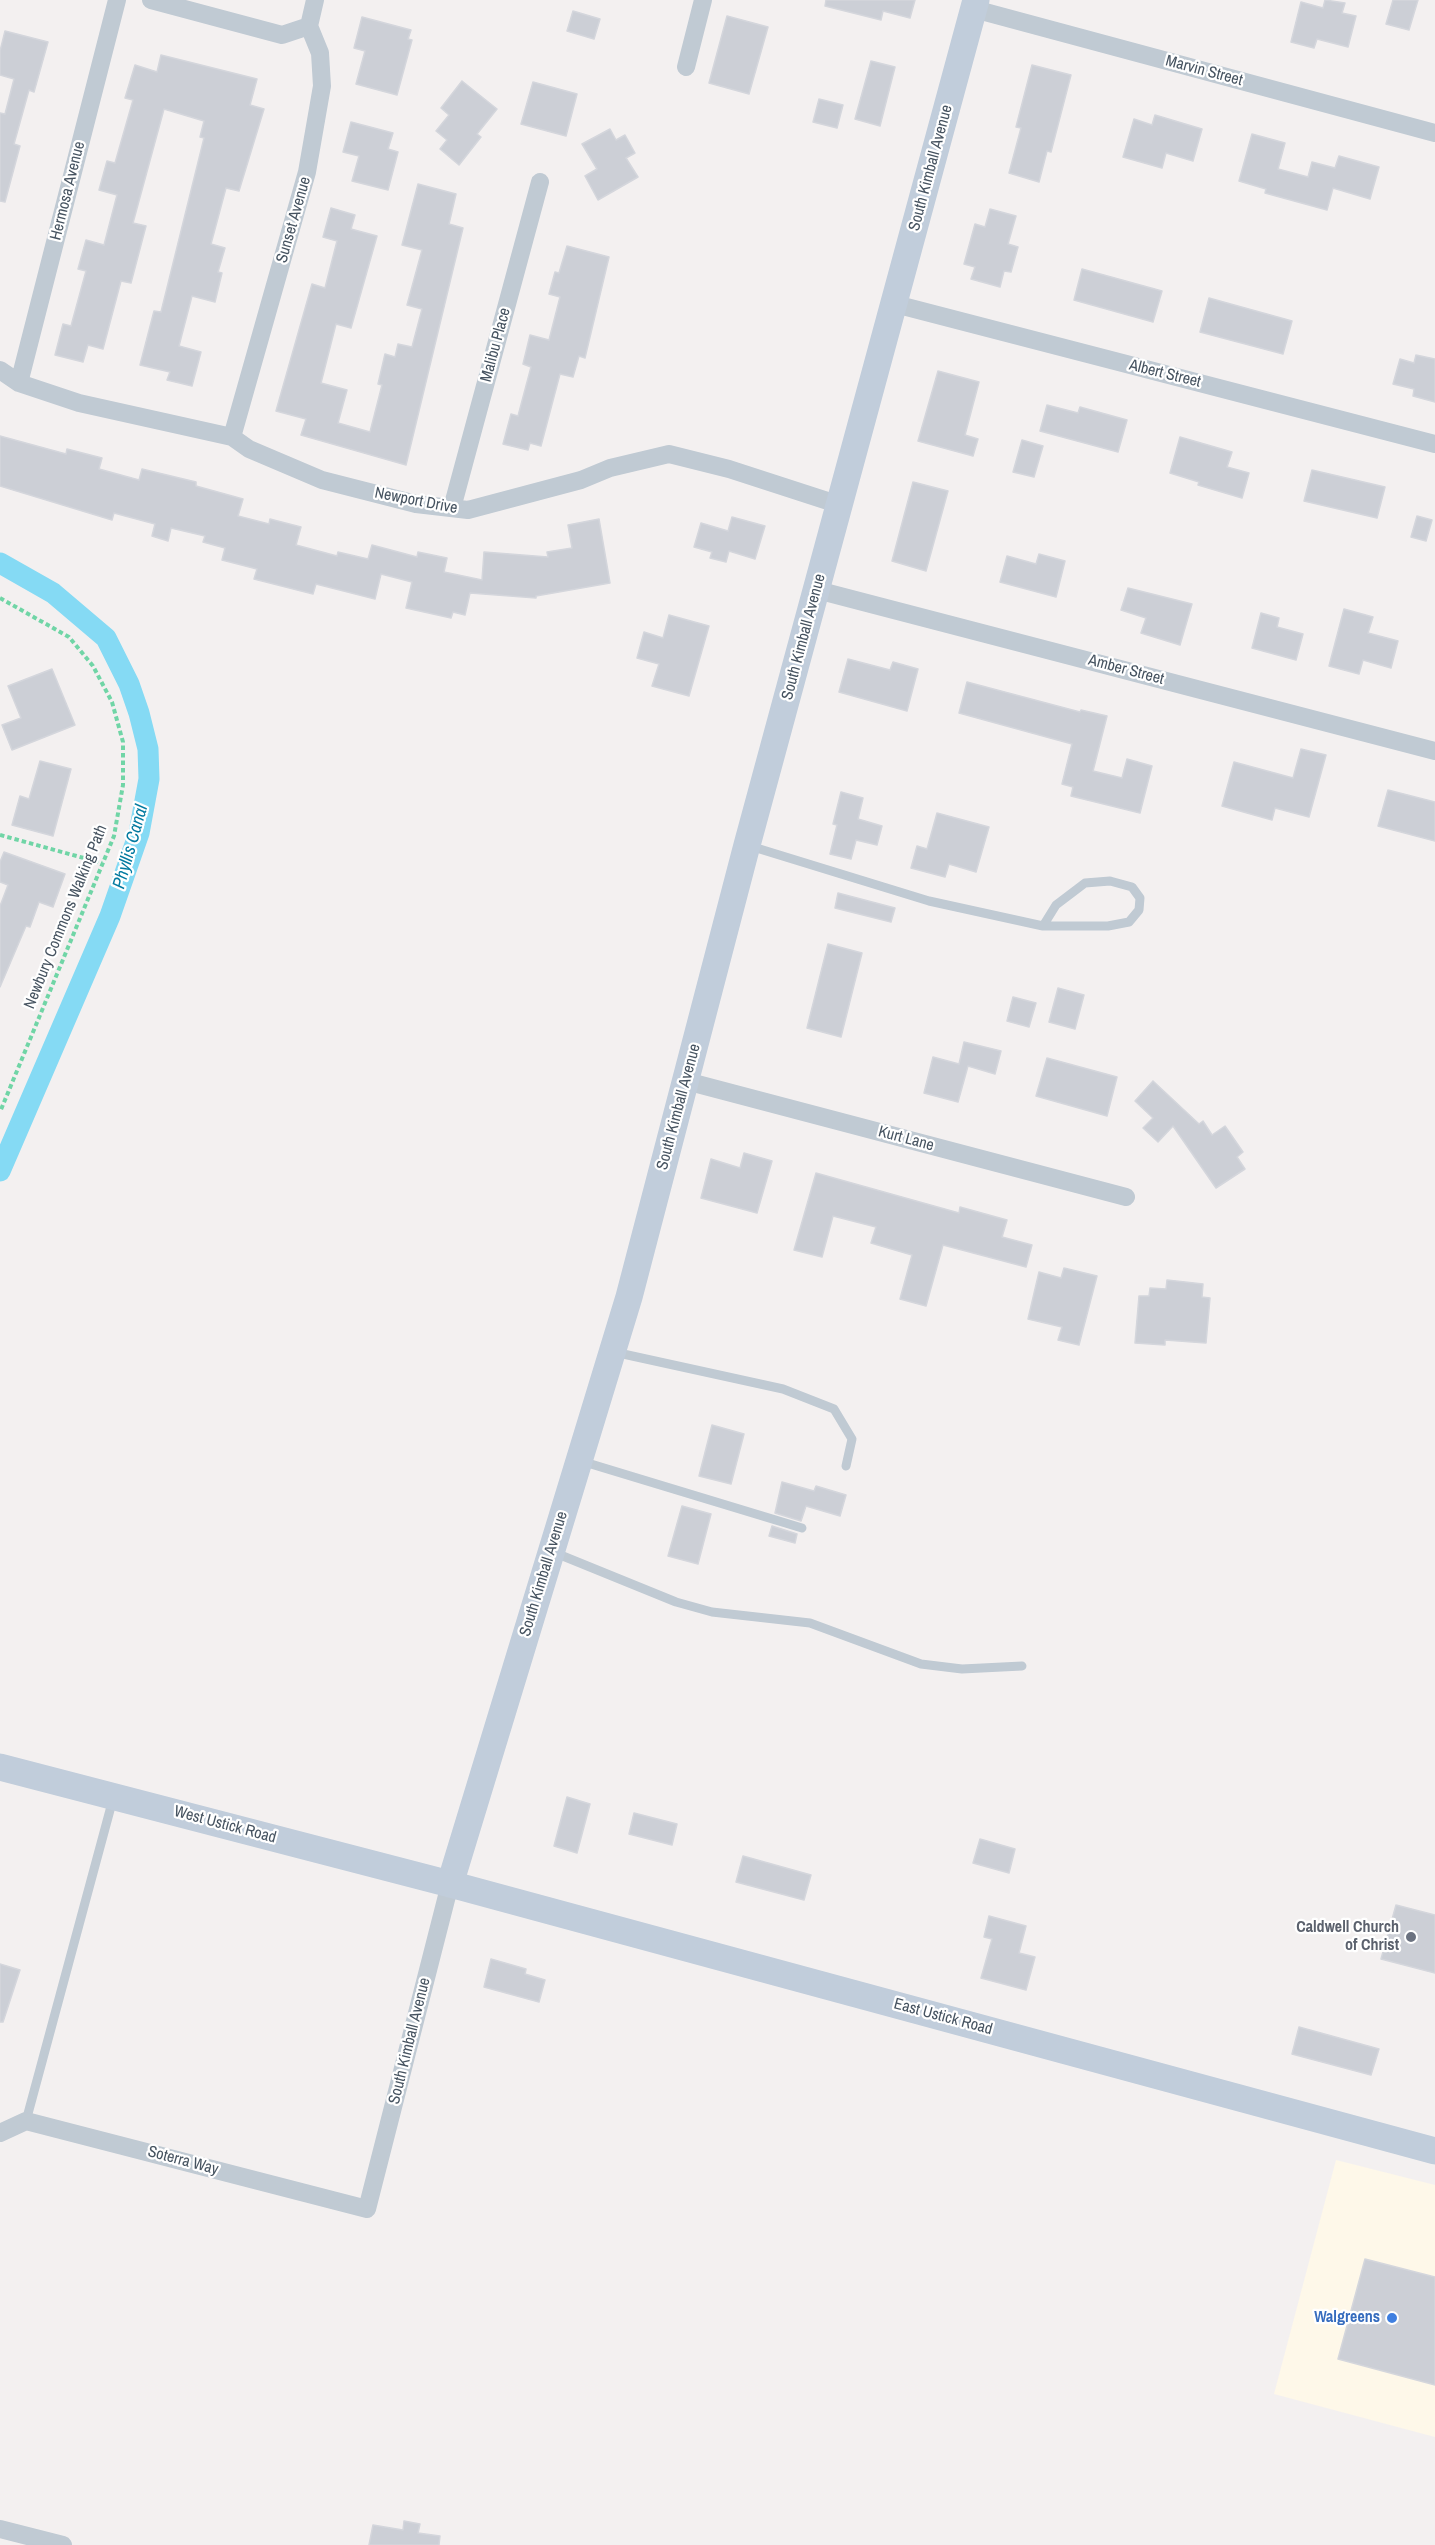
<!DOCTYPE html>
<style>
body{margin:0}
canvas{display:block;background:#f3f0f0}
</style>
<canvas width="1435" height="2545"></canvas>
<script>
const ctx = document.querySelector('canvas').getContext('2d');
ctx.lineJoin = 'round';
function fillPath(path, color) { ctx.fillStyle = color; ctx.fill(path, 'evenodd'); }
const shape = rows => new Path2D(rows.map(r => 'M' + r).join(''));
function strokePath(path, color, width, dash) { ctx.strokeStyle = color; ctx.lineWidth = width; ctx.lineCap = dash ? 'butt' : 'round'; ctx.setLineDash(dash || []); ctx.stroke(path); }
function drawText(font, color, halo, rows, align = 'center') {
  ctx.font = font + ' "Archivo Narrow",sans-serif'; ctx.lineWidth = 4.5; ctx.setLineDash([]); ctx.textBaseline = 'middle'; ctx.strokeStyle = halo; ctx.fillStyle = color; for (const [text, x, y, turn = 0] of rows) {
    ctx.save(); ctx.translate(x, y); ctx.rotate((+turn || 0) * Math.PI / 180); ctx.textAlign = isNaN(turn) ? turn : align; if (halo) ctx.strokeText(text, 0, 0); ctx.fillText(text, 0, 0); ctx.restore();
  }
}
fillPath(shape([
 [1336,2160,1435,2185,1435,2437,1274,2394]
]), '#fef8e9');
strokePath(shape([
 [0,563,53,593,106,638,129,684,139,713,148,749,149,779,139,833,110,916,0,1171]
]), '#85daf4', 21);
const building = shape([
 [826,0,915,0,910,18,883,11,881,20,825,6,826,0],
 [1325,0,1345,3,1342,13,1356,16,1348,47,1317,39,1314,48,1291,42,1301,2,1323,8,1325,0],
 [1393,0,1418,0,1409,30,1386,24,1393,0],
 [573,11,600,19,594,39,567,31,573,11],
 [727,16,768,27,749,94,709,83,727,16],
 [362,17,411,30,408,39,412,40,397,95,356,84,365,51,354,48,362,17],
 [5,31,48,42,34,92,29,90,14,144,20,146,5,202,0,201,0,113,5,114,14,79,0,75,0,51,5,31],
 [161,55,257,79,250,105,264,109,239,191,226,188,211,244,225,248,218,272,222,273,215,302,192,296,179,346,201,352,192,386,167,380,170,372,140,365,154,311,161,312,204,138,200,137,204,121,164,109,133,223,146,226,131,283,121,281,103,349,88,345,83,362,55,355,63,324,71,326,86,271,78,269,86,240,104,245,117,195,99,190,107,161,115,163,133,100,125,98,135,65,157,72,161,55],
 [871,61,895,67,880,126,855,119,871,61],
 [1032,65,1071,75,1051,152,1047,151,1039,182,1009,173,1021,128,1016,127,1032,65],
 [462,81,497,109,477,134,481,137,459,165,440,149,447,140,436,131,449,115,441,108,462,81],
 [533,82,577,94,566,136,521,124,533,82],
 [819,99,843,105,837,128,813,122,819,99],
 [1155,115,1202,129,1193,161,1166,153,1162,168,1123,157,1134,119,1152,125,1155,115],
 [351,122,393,133,388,149,398,152,388,190,352,181,359,156,343,152,351,122],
 [610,129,616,140,625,135,635,153,626,158,638,177,598,200,585,176,597,169,582,144,610,129],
 [1252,134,1285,143,1278,169,1308,177,1312,162,1335,168,1339,156,1379,167,1370,199,1333,188,1327,210,1265,193,1266,189,1239,181,1252,134],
 [418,184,456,194,449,224,463,228,406,465,301,435,306,419,276,411,312,284,325,288,337,241,323,237,331,208,355,215,351,229,377,236,351,328,336,324,321,383,347,390,338,423,370,432,382,385,378,384,385,354,395,357,398,344,412,347,422,309,407,305,422,250,402,245,418,184],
 [990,209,1016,216,1008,244,1018,247,1011,272,1004,271,1000,287,971,279,975,267,964,264,975,224,985,227,990,209],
 [567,246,609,257,585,358,579,356,573,377,560,374,541,446,530,443,528,450,503,444,511,414,518,416,531,367,523,364,530,335,549,340,560,297,549,294,555,272,559,273,567,246],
 [1082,269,1162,291,1153,322,1074,300,1082,269],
 [1209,298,1292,321,1283,354,1200,332,1209,298],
 [1416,355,1435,359,1435,402,1413,396,1414,389,1393,384,1400,359,1414,363,1416,355],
 [938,371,979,382,965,435,978,439,973,456,918,441,938,371],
 [1047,405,1078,413,1080,407,1127,420,1118,452,1040,431,1047,405],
 [0,436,66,454,67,449,102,458,99,469,139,480,142,469,196,482,196,486,243,499,238,516,269,524,270,519,301,527,296,545,337,556,338,552,368,559,372,545,417,557,418,552,447,558,444,572,482,580,484,552,548,557,547,552,572,548,568,525,599,519,610,583,536,596,536,598,470,593,465,615,453,612,451,618,406,608,412,582,381,574,375,599,316,584,313,594,254,579,257,569,222,560,225,548,203,542,205,536,171,528,168,541,152,536,155,524,114,513,112,520,0,486,0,436],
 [1180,437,1232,452,1227,467,1249,473,1242,498,1198,485,1199,482,1170,473,1180,437],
 [1022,440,1043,446,1034,477,1013,472,1022,440],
 [1312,470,1385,487,1377,518,1304,501,1312,470],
 [913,482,948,491,926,571,892,561,913,482],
 [1417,516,1432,520,1426,541,1411,537,1417,516],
 [732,517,765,526,755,559,729,551,726,562,710,558,712,552,694,547,701,523,728,531,732,517],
 [1039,554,1065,561,1056,597,1000,582,1007,556,1036,564,1039,554],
 [1128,588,1192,604,1180,645,1141,633,1146,618,1121,610,1128,588],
 [1344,609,1373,617,1368,633,1398,641,1391,668,1363,660,1359,674,1329,666,1344,609],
 [1261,613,1279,618,1277,627,1303,634,1296,660,1252,648,1261,613],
 [669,615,709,626,689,696,652,686,659,664,637,658,644,632,663,638,669,615],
 [848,659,890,670,893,662,918,669,907,711,839,692,848,659],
 [52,669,75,725,12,750,2,725,21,718,8,686,52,669],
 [967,682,1080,712,1081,710,1107,716,1093,771,1122,778,1127,759,1152,766,1140,813,1071,796,1073,787,1062,784,1072,744,959,713,967,682],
 [1301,749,1326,755,1309,817,1275,808,1272,820,1222,806,1234,762,1293,778,1301,749],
 [40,761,71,769,53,836,12,825,20,796,29,799,40,761],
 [1388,790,1435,802,1435,841,1378,826,1388,790],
 [841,792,863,798,858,819,882,826,877,845,856,840,851,859,830,854,837,825,833,824,841,792],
 [937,813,989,827,976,872,949,864,945,877,911,868,917,846,927,849,937,813],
 [4,852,65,874,53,907,39,902,30,927,26,926,0,987,0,906,8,885,0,882,0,862,4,852],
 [838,893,895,908,891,922,835,908,838,893],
 [828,944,862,953,841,1037,807,1028,828,944],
 [1058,988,1084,995,1075,1029,1049,1022,1058,988],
 [1013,997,1036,1003,1029,1027,1007,1021,1013,997],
 [964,1042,1001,1051,995,1074,968,1066,958,1102,924,1093,933,1057,959,1064,964,1042],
 [1047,1058,1117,1077,1107,1116,1036,1096,1047,1058],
 [1153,1081,1199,1124,1203,1121,1212,1135,1225,1126,1243,1152,1237,1157,1245,1169,1216,1188,1173,1126,1158,1142,1143,1128,1153,1118,1135,1101,1153,1081],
 [744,1153,772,1161,757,1213,701,1198,711,1159,740,1168,744,1153],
 [816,1173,959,1213,960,1207,1007,1220,1002,1237,1032,1245,1026,1267,943,1245,926,1306,900,1299,912,1255,871,1243,876,1227,833,1216,822,1257,794,1250,816,1173],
 [1064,1268,1097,1276,1079,1345,1058,1340,1062,1327,1028,1319,1039,1272,1061,1278,1064,1268],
 [1167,1280,1203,1284,1202,1297,1210,1298,1206,1343,1165,1340,1165,1345,1135,1343,1139,1296,1149,1296,1150,1288,1166,1289,1167,1280],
 [712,1425,744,1434,731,1484,699,1476,712,1425],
 [782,1482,814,1491,816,1486,846,1495,840,1516,806,1506,801,1521,775,1513,782,1482],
 [682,1506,711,1514,698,1564,668,1556,682,1506],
 [772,1526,797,1534,795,1543,769,1536,772,1526],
 [567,1797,590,1804,577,1853,554,1846,567,1797],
 [634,1813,677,1824,672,1845,629,1834,634,1813],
 [980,1839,1015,1849,1009,1873,973,1863,980,1839],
 [743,1856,811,1875,804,1900,736,1882,743,1856],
 [1396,1905,1435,1915,1435,1973,1381,1959,1396,1905],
 [989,1916,1026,1926,1019,1953,1035,1957,1026,1990,981,1978,992,1939,984,1937,989,1916],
 [491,1959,526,1969,525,1974,545,1980,539,2002,484,1987,491,1959],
 [0,1964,20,1970,3,2022,0,2022,0,1964],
 [1299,2027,1379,2049,1371,2075,1292,2054,1299,2027],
 [1365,2259,1435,2277,1435,2385,1338,2359,1365,2259],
 [404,2521,420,2524,418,2533,440,2536,439,2545,369,2545,373,2525,403,2530,404,2521]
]);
fillPath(building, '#cccfd6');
strokePath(building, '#d4d6dc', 1.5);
strokePath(shape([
 [0,598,69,637,93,666,112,702,123,742,123,785,114,836,0,1112],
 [0,835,102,863]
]), '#70d5a6', 4, [4.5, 3]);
strokePath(shape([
 [750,846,929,901,1043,926],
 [1110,881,1132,887,1140,898,1139,910,1129,922,1108,926,1043,926,1056,905,1085,883,1110,881],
 [614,1352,783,1389,834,1409,852,1439,846,1466],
 [581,1461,802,1528],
 [553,1552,676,1602,712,1612,810,1623,921,1664,962,1669,1022,1666],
 [26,2121,113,1799]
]), '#c0cad3', 9);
strokePath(shape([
 [151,0,282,35,309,26],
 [974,9,1435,133],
 [686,67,703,0],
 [895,304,1435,444],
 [0,370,19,383,79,403,232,437,249,449,322,480,416,504,468,510,581,480,610,468,669,454,729,469,840,505],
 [19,383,117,0],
 [232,437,307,172,322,86,320,53,309,26,315,0],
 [452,508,540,182],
 [817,590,1435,751],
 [686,1081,1126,1197],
 [0,2133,26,2121,367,2209,450,1884],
 [0,2529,63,2545]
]), '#c0cad3', 18);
strokePath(shape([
 [0,1767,450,1884,1435,2151],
 [450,1884,629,1297,747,845,976,0]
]), '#c1cddb', 27);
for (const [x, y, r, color] of [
 [1411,1937,6,"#6b7280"],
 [1392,2318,6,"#3f7fe0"]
]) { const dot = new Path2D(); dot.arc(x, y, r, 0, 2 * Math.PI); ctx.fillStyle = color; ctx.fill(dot); strokePath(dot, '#fff', 2); }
drawText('16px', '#465360', '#fff', [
 ["Marvin Street",1204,71,15],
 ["South Kimball Avenue",931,168,-75],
 ["Hermosa Avenue",68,191,-76],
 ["Sunset Avenue",294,220,-74],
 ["Malibu Place",496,345,-75],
 ["Albert Street",1165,374,14],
 ["Newport Drive",416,501,11],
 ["South Kimball Avenue",804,637,-75],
 ["Amber Street",1126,670,15],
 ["Newbury Commons Walking Path",66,917,-68],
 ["South Kimball Avenue",679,1107,-75],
 ["Kurt Lane",906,1139,15],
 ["South Kimball Avenue",544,1574,-73],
 ["West Ustick Road",225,1825,15],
 ["East Ustick Road",943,2017,15],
 ["South Kimball Avenue",410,2041,-76],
 ["Soterra Way",183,2161,15]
]);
drawText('bold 16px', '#5b616d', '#fff', [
 ["Caldwell Church",1399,1928],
 ["of Christ",1399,1946]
], 'right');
drawText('bold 16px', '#366cbe', '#fff', [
 ["Walgreens",1380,2318]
], 'right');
drawText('italic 18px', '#037aa0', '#fff', [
 ["Phyllis Canal",131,847,-74]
]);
</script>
